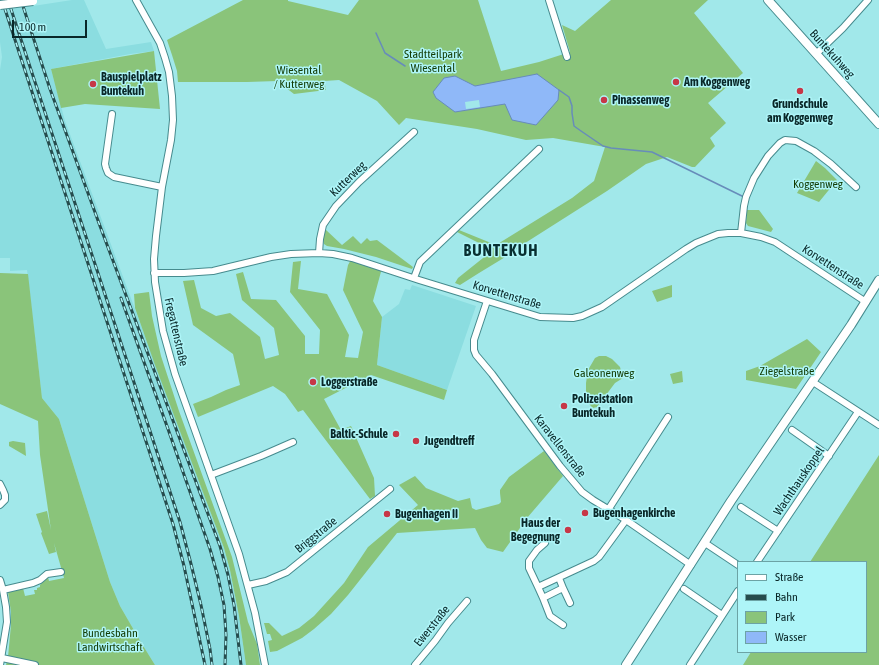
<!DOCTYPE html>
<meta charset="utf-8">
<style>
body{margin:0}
#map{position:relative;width:879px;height:665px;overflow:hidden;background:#a1e8ea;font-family:"Asap Condensed",sans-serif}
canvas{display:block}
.legend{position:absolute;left:737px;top:561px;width:130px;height:92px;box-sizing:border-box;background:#aef5f8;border:1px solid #6ca3a5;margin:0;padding:5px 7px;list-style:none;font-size:12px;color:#092728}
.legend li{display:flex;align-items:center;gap:8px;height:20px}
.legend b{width:20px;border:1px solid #6ca3a5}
.scale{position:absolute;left:12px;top:20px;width:75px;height:18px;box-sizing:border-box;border:2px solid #092728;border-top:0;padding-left:5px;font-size:12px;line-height:14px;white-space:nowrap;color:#092728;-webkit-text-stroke:3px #aef5f8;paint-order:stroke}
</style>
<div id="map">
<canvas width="879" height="665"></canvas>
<ul class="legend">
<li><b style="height:5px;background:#fff"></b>Straße</li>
<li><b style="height:5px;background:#264c4d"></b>Bahn</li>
<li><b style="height:11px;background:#8ac47a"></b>Park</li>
<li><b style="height:11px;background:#8fb8f8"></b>Wasser</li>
</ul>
<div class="scale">100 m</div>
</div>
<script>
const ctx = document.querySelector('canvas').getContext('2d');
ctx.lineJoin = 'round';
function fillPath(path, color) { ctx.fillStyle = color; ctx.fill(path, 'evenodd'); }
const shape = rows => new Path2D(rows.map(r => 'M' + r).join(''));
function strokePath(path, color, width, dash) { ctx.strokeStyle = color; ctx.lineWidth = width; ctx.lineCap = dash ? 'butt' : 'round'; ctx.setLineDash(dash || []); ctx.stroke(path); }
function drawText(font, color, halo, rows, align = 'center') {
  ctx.font = font + ' "Asap Condensed",sans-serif'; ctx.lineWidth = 3; ctx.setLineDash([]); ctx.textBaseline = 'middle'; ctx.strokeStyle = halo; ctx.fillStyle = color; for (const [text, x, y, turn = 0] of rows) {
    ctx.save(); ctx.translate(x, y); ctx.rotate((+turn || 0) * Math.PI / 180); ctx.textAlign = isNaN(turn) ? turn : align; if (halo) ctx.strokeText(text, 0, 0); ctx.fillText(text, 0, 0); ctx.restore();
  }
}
fillPath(shape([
 [72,0,84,0,106,49,151,42,154,51,130,54,51,69,65,121,224,548,230,570,239,616,246,665,155,665,142,644,120,606,110,582,59,419,42,398,27,270,10,271,10,258,0,258,0,70,2,57,0,42,0,10,33,6],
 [412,285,476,306,447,390,377,365,382,317,399,304,405,289,410,290]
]), '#8bdde0');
fillPath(shape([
 [243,0,288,0,288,1,348,15,359,0,478,0,501,71,539,62,570,52,562,25,575,31,611,0,708,0,694,13,743,73,708,103,726,123,710,138,715,146,695,167,692,167,667,157,646,164,607,191,522,245,502,259,479,273,460,285,455,283,458,278,493,250,457,232,459,230,496,245,572,198,594,181,605,147,553,138,526,140,477,129,406,118,399,125,377,101,339,80,324,81,326,90,294,94,277,81,247,82,178,82,177,71,172,55,167,40],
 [154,51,160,109,85,104,61,108,51,69],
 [816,161,825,168,837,180,819,202,797,193],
 [747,210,759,210,773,229,771,232,748,226,746,223],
 [325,229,342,245,353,236,361,244,367,238,370,241,377,240,413,267,412,269,376,257,344,249,327,246,324,244,323,238],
 [352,258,382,268,373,301,382,317,377,365,447,390,444,400,371,375,324,399,341,430,351,426,374,478,375,496,370,499,303,410,298,412,285,394,273,386,198,417,193,404,211,397,226,390,240,385,233,354,193,325,183,281,194,280,201,308,216,316,230,313,260,337,265,359,279,355,274,328,242,300,236,274,243,272,251,299,276,300,305,336,305,354,319,354,320,330,290,292,293,262,301,261,298,289,327,294,349,335,345,357,358,358,363,332,343,290,348,265],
 [0,273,28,274,42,398,59,419,110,582,120,606,142,644,155,665,6,665,8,657,11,625,11,612,8,592,23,588,25,596,35,594,34,590,37,590,37,588,40,587,40,585,46,578,48,577,49,581,64,578,54,543,56,552,49,554,41,533,42,532,36,514,47,511,51,530,40,455,38,421,0,404],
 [672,285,672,297,657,302,652,291],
 [149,292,152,316,161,356,179,411,232,557,248,622,257,644,260,665,246,665,239,616,230,570,224,548,155,365,135,308,134,294],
 [807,339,821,352,796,389,746,380,746,371,760,366],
 [599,356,606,356,612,359,620,367,623,378,615,383,597,407,593,408,588,403,586,393,586,383,588,370,595,358],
 [682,371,683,382,673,384,670,374],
 [13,441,25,443,26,456,9,446,9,442],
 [544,451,563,476,527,518,503,552,487,548,481,540,475,528,397,533,348,595,331,614,314,629,302,638,277,651,270,652,268,641,272,640,270,634,267,634,264,623,269,623,282,636,299,628,314,616,344,583,368,547,418,505,399,485,415,476,426,488,458,501,470,498,472,508,476,510,499,504,501,502,500,493,500,490,509,477],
 [879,455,879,665,743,665,751,652,866,652,866,562,810,562]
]), '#8ac47a');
const water = shape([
 [537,74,559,90,558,100,536,125,512,120,505,104,455,112,436,98,433,92,444,78,455,76,475,86,537,74]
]);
fillPath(water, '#8fb8f8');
strokePath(water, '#678cba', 1);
fillPath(shape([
 [479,100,480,107,466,109,465,102]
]), '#a1e8ea');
strokePath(shape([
 [376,33,385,53,405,66],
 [559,90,569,97,572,106,572,113,574,126,581,131,603,146,611,148,652,152,744,197]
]), '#678cba', 1.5);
const minor = shape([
 [136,0,160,43,165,58,169,72,172,96,173,120,171,140,162,187,156,236,154,259,155,282,163,331,175,374,239,554,255,613,265,665],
 [549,0,567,57],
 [816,54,843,28,868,0],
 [112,114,105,164,106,168,108,173,114,177,162,187],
 [741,233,744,206,746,197,754,178,768,156,780,143,785,140,796,141,814,151,831,164,856,187],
 [319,253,320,239,323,225,336,206,359,182,414,132],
 [154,273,184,273,213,271,271,257,291,254,319,253,333,254,352,258,419,280,540,317,573,318,582,316,602,307,686,249,696,243,718,234,728,233,741,233,761,237,775,242,866,302],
 [414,278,420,262,539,149],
 [487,301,474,340,474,350,476,355,492,374,560,466,582,492,593,500,626,520,691,565],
 [813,382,879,425],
 [792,430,829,456],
 [211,475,261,456,293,442],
 [0,484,3,490,5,495,5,500,0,505],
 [741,507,778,531],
 [608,510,668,417],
 [545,543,537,550,529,561,529,568,538,587,594,561,599,557,626,520],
 [705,543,738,565],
 [757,562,858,412],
 [0,580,3,590,6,607,7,622,0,665],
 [248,585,266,581,287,572,390,489],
 [538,587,543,598,563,588,559,578],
 [563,588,570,603],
 [684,589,722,615],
 [3,590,33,583,40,580,47,574,61,572],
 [543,598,550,616,563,625],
 [2,658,35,665],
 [415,665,435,641,448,623,467,601],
 [690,665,738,591]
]);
const major = shape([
 [768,0,879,124],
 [626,665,731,501,851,325,879,280]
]);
strokePath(minor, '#468b8e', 8);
strokePath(major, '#468b8e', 10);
strokePath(minor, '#fff', 6);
strokePath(major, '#fff', 8);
const rail = shape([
 [2,0,173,524,184,566,205,665],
 [8,0,180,522,191,564,201,605,210,649,212,665],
 [21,0,50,89,100,226,220,546,228,575,234,605,241,665],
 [121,298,168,429,210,549,218,577,224,605,226,635,225,665]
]);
strokePath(rail, '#264c4d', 3);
strokePath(rail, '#aef5f8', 1.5, [4.5]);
const majorBridge = shape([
 [0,5,33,1]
]);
strokePath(majorBridge, '#468b8e', 10, []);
strokePath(majorBridge, '#fff', 8);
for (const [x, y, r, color] of [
 [676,82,4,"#c73747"],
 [93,84,4,"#c73747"],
 [800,91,4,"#c73747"],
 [604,100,4,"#c73747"],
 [313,382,4,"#c73747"],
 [564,406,4,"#c73747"],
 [396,434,4,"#c73747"],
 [416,441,4,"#c73747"],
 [585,513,4,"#c73747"],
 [387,514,4,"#c73747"],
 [568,530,4,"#c73747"]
]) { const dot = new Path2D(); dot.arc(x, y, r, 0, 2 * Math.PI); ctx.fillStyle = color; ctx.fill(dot); strokePath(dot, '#aef5f8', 1.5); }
drawText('12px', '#133c04', '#aef5f8', [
 ["Stadtteilpark",433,54],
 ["Wiesental",433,68],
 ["Wiesental",299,70],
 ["/ Kutterweg",299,84],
 ["Koggenweg",818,184],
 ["Ziegelstraße",787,371],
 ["Galeonenweg",604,373],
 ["Bundesbahn",110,633],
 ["Landwirtschaft",110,647]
]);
drawText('12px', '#092728', '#aef5f8', [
 ["Buntekuhweg",832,54,48],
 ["Kutterweg",348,179,-44],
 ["Korvettenstraße",833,267,33],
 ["Korvettenstraße",507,295,17],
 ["Fregattenstraße",176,332,77],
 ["Karavellenstraße",560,446,52],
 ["Wachthauskoppel",799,481,-56],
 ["Briggstraße",316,535,-39],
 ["Ewerstraße",432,626,-51]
]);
drawText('bold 12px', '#092728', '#aef5f8', [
 ["Bauspielplatz",101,77],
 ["Buntekuh",101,91],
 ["Am Koggenweg",684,82],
 ["Pinassenweg",612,100],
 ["Grundschule",800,104,"center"],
 ["am Koggenweg",800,118,"center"],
 ["Loggerstraße",321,382],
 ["Polizeistation",572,399],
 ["Buntekuh",572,413],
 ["Baltic-Schule",388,434,"right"],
 ["Jugendtreff",424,441],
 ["Bugenhagenkirche",593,513],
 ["Bugenhagen II",395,514],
 ["Haus der",560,523,"right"],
 ["Begegnung",560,537,"right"]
], 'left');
ctx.letterSpacing = '1px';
drawText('bold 16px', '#082f31', '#aef5f8', [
 ["BUNTEKUH",501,251]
]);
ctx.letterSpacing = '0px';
</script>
